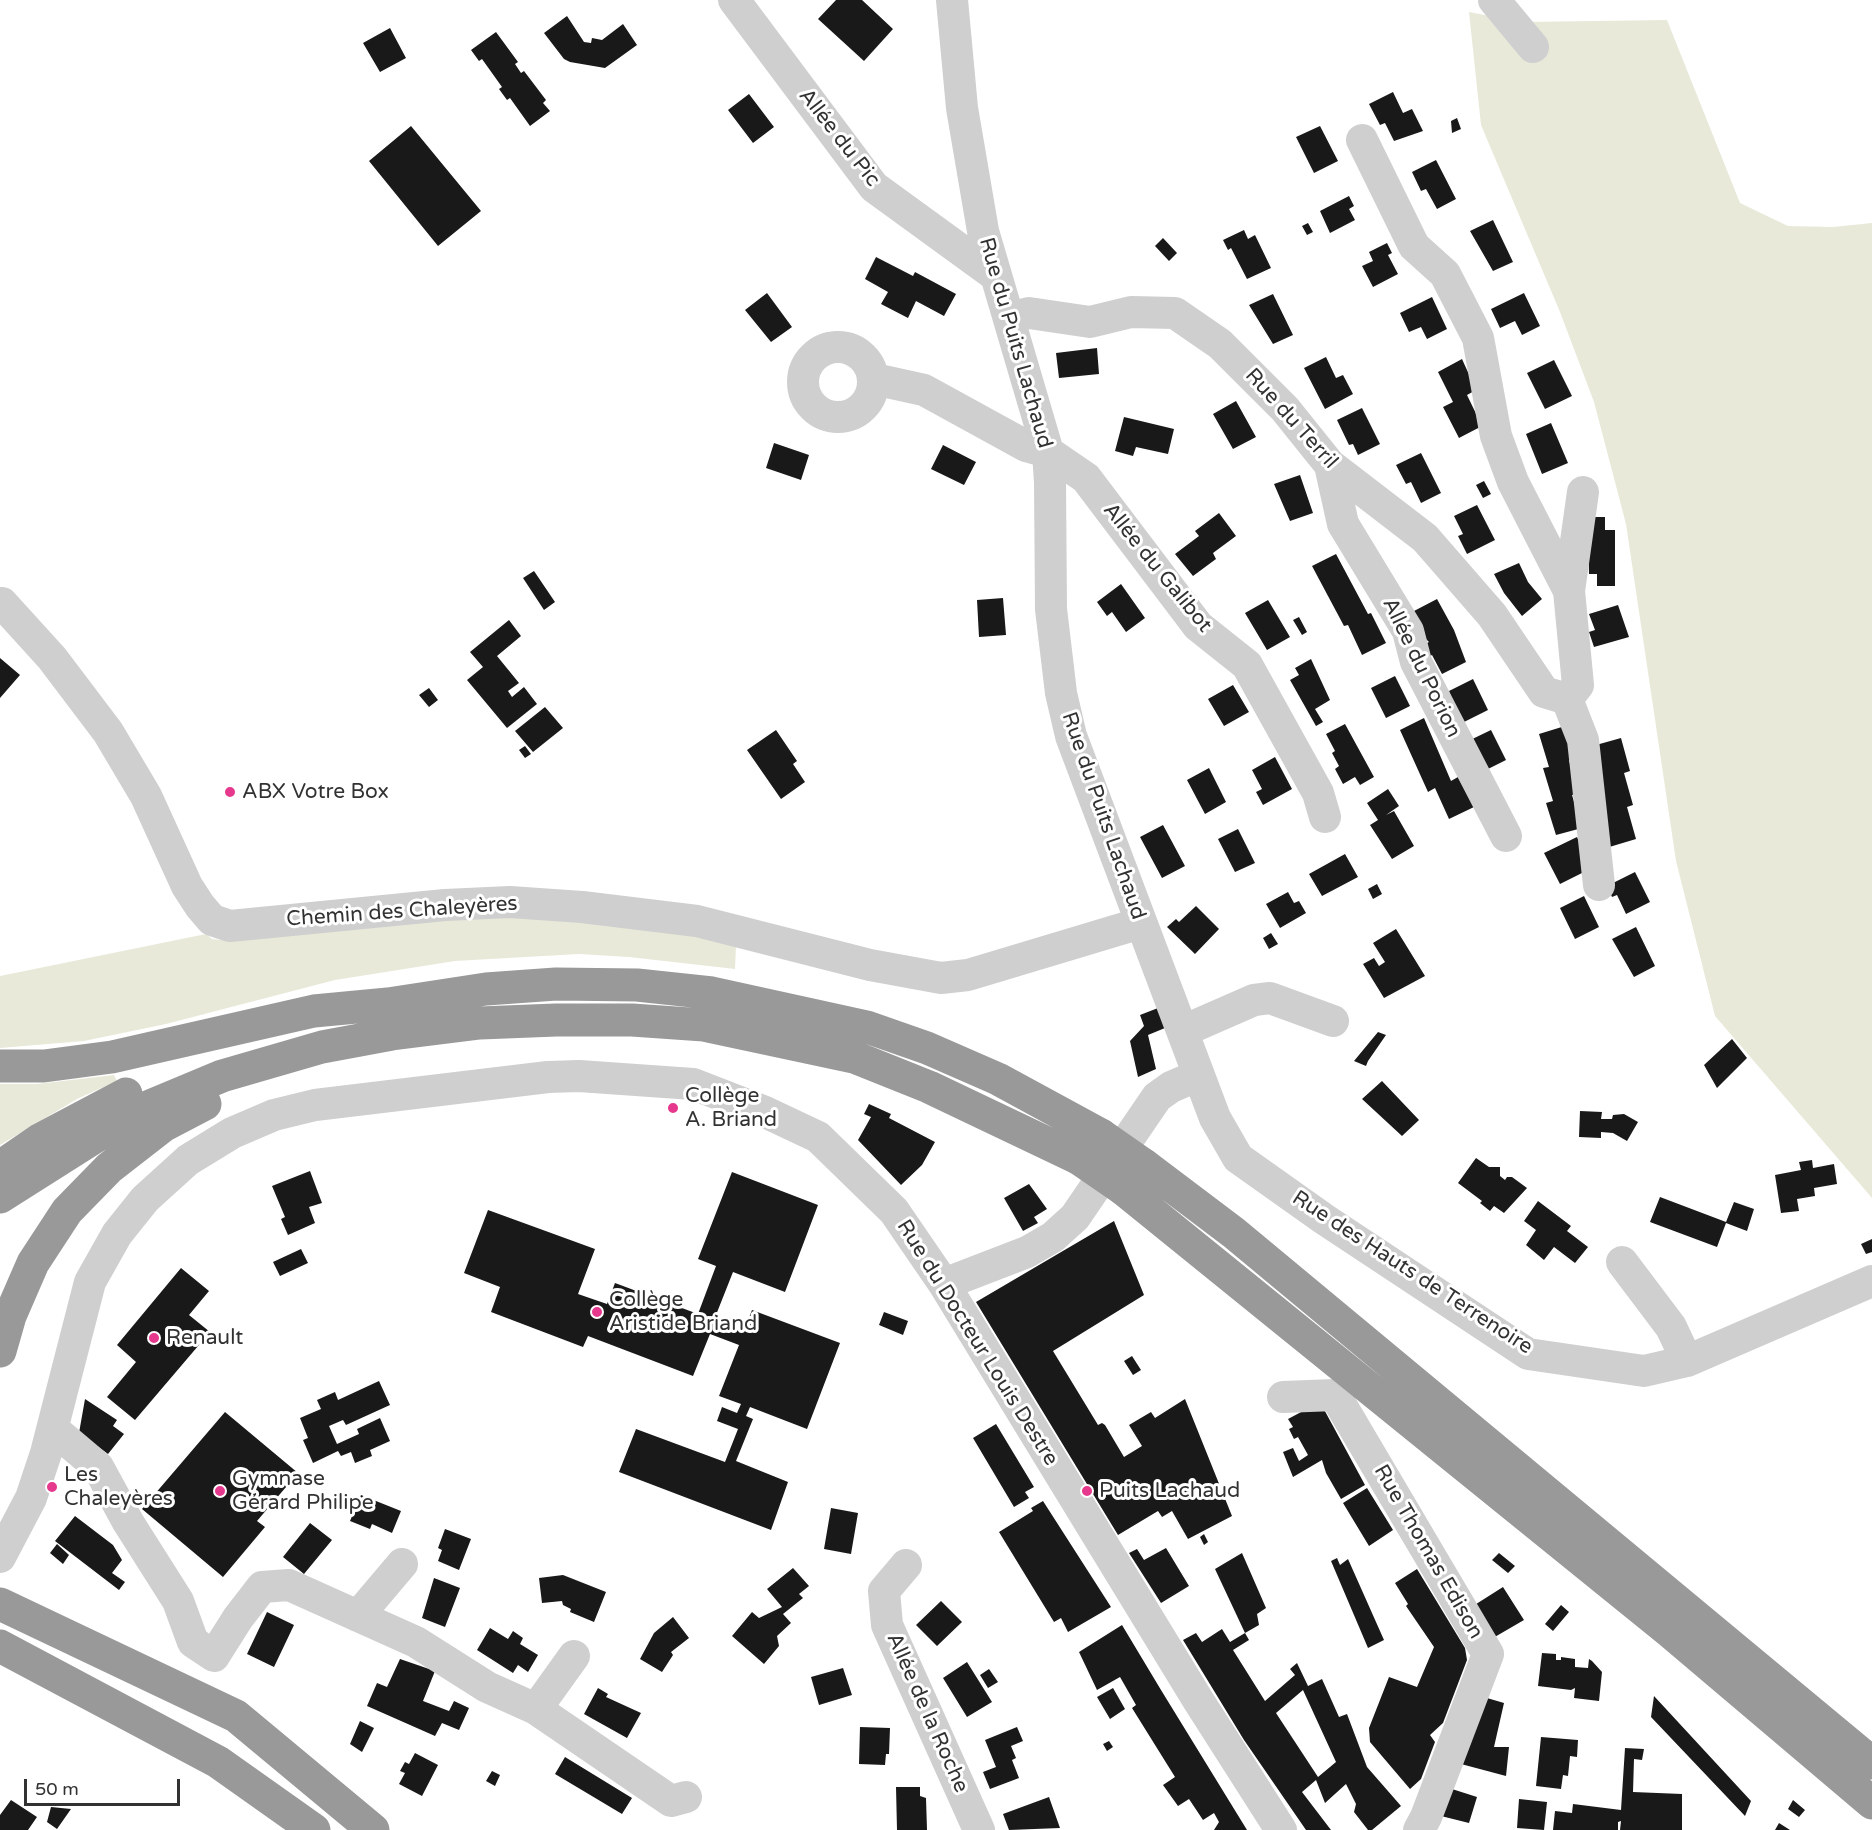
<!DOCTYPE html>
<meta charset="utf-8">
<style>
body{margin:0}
#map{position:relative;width:1872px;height:1830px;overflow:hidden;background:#fff;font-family:"Varela Round",sans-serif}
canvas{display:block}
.scale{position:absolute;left:24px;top:1779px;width:156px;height:27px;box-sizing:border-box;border:3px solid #323232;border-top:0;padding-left:8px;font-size:18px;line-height:21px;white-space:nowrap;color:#323232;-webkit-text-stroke:4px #fff;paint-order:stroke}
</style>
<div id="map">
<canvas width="1872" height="1830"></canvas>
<div class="scale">50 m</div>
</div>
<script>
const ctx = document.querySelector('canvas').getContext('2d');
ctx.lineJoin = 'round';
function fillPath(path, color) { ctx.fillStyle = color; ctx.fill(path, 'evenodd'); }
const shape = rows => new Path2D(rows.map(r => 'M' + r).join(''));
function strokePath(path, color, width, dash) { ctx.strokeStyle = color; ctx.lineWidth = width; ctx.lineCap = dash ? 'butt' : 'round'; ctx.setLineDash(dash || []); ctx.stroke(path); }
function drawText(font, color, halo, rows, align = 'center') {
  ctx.font = font + ' "Varela Round",sans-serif'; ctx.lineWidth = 6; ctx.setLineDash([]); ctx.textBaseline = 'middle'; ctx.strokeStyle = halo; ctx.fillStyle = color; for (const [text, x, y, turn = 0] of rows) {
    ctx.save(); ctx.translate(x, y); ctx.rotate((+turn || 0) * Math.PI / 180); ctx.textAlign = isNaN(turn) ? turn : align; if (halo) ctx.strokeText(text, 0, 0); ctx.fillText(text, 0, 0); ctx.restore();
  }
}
fillPath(shape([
 [1469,12,1521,22,1667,20,1740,203,1788,226,1833,227,1872,223,1872,1198,1715,1016,1676,861,1626,524,1594,402,1560,312,1481,125],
 [489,913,687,933,736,946,735,969,629,957,579,954,455,961,335,980,166,1024,84,1041,0,1048,0,976,206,934,212,939,221,940],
 [114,1075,117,1081,77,1099,0,1145,0,1084,37,1084]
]), '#e9e9da');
fillPath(shape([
 [836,0,862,0,893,29,864,61,818,19],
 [567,16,584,42,591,43,592,38,602,40,623,24,637,45,605,68,570,62,564,59,544,33],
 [390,28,406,58,380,72,363,43],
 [496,32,518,62,515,64,521,73,524,71,546,100,543,103,550,111,530,126,510,98,507,100,499,89,502,87,482,59,479,61,471,50],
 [1393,92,1403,113,1412,109,1423,131,1394,141,1385,123,1380,125,1369,104],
 [749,94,774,127,753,143,728,110],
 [1457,118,1461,129,1452,133,1451,121],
 [411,126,481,211,438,246,369,161],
 [1320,126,1338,161,1314,173,1296,137],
 [1436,160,1456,199,1437,209,1426,189,1421,191,1412,172],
 [1349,196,1354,206,1349,209,1355,220,1330,233,1320,211],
 [1493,220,1513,262,1493,271,1470,231],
 [1308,223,1313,232,1307,235,1302,226],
 [1244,230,1248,239,1255,235,1271,268,1247,279,1231,248,1228,250,1223,240],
 [1163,238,1177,253,1169,261,1155,246],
 [1387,243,1392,253,1388,255,1398,274,1373,287,1362,266,1373,261,1369,252],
 [876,257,913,276,915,272,956,294,944,316,916,301,908,318,881,304,888,292,865,279],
 [767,293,792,327,771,342,745,310],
 [1524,293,1540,326,1522,335,1515,321,1500,328,1491,309],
 [1273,294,1293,335,1273,344,1249,305],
 [1432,297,1447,329,1427,339,1421,327,1409,332,1400,313],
 [1097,348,1099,374,1059,378,1056,353],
 [1326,357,1336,378,1343,375,1353,394,1325,409,1304,368],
 [1462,359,1476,390,1467,395,1482,426,1459,438,1443,407,1453,402,1438,372],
 [1554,360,1572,396,1545,409,1527,373],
 [1236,401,1256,437,1233,449,1213,414],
 [1362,408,1380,444,1358,455,1353,444,1349,445,1337,420],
 [1124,417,1174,429,1168,454,1136,447,1133,456,1115,451],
 [1551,423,1568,463,1542,474,1526,434],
 [774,443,809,455,801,480,766,468],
 [943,445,976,462,964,485,931,469],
 [1421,453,1441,493,1421,503,1411,482,1406,484,1396,465],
 [1300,475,1313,513,1290,521,1274,484],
 [1484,481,1491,494,1483,498,1476,485],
 [1477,505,1495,540,1467,554,1458,536,1463,534,1454,516],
 [1219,513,1236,536,1213,553,1216,559,1193,576,1175,554,1199,536,1195,531],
 [1585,517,1605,517,1605,530,1615,530,1615,586,1597,586,1597,574,1589,574,1588,531],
 [1336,554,1368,614,1371,613,1386,643,1362,655,1348,625,1344,626,1312,566],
 [1519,563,1528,582,1542,599,1522,616,1504,593,1494,574],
 [534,571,555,602,544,610,523,578],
 [1121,584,1145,618,1126,632,1112,612,1107,616,1097,602],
 [1003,598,1006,635,979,637,977,600],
 [1437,599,1454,630,1466,662,1442,674,1432,655,1428,657,1423,645,1429,642,1418,631,1414,611],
 [1268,600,1290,637,1267,650,1245,613],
 [1618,605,1629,637,1594,647,1589,632,1595,630,1589,614],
 [1299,617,1307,632,1302,635,1293,620],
 [509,620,521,636,497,656,519,683,508,691,512,697,524,687,537,704,507,728,467,680,483,667,470,652],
 [0,658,20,675,0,698],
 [1311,659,1330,700,1315,709,1323,722,1316,726,1290,680,1299,675,1295,668],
 [1395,676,1410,706,1386,718,1371,688],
 [1473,679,1488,710,1460,724,1449,691],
 [1233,685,1249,712,1224,726,1208,699],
 [429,688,438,700,429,707,419,695],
 [545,707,563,728,533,752,515,731],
 [1424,718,1451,781,1458,777,1474,807,1449,819,1435,788,1428,792,1400,730],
 [1345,724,1374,777,1360,785,1355,777,1343,784,1335,769,1339,766,1332,753,1335,751,1326,734],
 [1565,726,1574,759,1569,760,1578,794,1572,795,1582,828,1556,835,1546,803,1553,801,1543,768,1549,767,1539,734],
 [776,730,797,761,793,764,805,782,781,799,747,750],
 [1491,730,1506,760,1482,772,1462,744],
 [1621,738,1630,771,1624,773,1633,805,1627,807,1636,839,1606,848,1596,745],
 [525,746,531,754,525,758,519,750],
 [1275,757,1292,789,1263,805,1256,792,1262,789,1252,770],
 [1209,768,1226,802,1205,814,1187,780],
 [1388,789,1399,806,1386,815,1394,811,1414,846,1392,859,1370,825,1378,820,1367,803],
 [1163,825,1185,866,1162,878,1140,837],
 [1238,829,1255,863,1235,872,1218,839],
 [1577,837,1592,868,1560,884,1544,853],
 [1345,854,1358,877,1322,896,1309,874],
 [1635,872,1650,902,1626,914,1617,895,1612,897,1607,886],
 [1377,884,1382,894,1373,899,1368,889],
 [1288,892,1294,903,1299,901,1306,913,1280,928,1266,904],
 [1584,896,1599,927,1575,939,1560,908],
 [1196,906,1219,929,1195,954,1167,927,1176,919,1179,922],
 [1636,927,1655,966,1634,977,1612,939],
 [1396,929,1425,976,1384,998,1363,964,1374,958,1379,966,1385,962,1373,943],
 [1271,933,1278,944,1269,949,1263,938],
 [1158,1008,1165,1028,1148,1035,1156,1069,1138,1077,1130,1041,1144,1026,1140,1015],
 [1378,1032,1386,1035,1368,1061,1366,1066,1354,1061],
 [1732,1039,1747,1058,1717,1088,1704,1065],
 [1382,1081,1419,1120,1402,1136,1362,1099],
 [869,1104,891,1114,889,1118,935,1142,922,1165,901,1185,858,1140,871,1117,864,1114],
 [1580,1111,1602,1112,1601,1119,1612,1119,1613,1115,1624,1114,1638,1122,1627,1141,1613,1133,1601,1132,1601,1138,1579,1137],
 [1476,1158,1489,1167,1500,1167,1500,1176,1505,1180,1507,1177,1512,1177,1527,1188,1504,1213,1494,1206,1490,1211,1480,1203,1482,1201,1458,1183],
 [1812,1160,1813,1168,1834,1164,1837,1184,1814,1188,1815,1196,1797,1199,1799,1211,1781,1213,1775,1175,1801,1170,1799,1162],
 [310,1171,322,1203,309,1207,315,1223,288,1235,281,1219,285,1217,272,1186],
 [732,1172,818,1205,785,1292,733,1272,714,1320,744,1331,752,1310,840,1343,807,1429,750,1407,746,1416,753,1419,736,1461,788,1482,771,1530,619,1472,636,1429,725,1462,738,1429,717,1421,722,1407,737,1413,741,1404,719,1396,739,1345,710,1334,693,1376,588,1336,583,1347,491,1312,500,1287,464,1273,488,1210,595,1249,578,1294,607,1304,615,1283,698,1314,716,1266,698,1259],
 [1029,1184,1047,1209,1034,1217,1038,1223,1023,1231,1004,1198],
 [1660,1197,1726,1222,1734,1202,1754,1209,1747,1231,1726,1223,1717,1247,1650,1222],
 [1538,1201,1571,1226,1567,1231,1588,1247,1575,1263,1554,1247,1544,1260,1526,1245,1536,1230,1524,1221],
 [1114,1221,1144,1295,1053,1351,1098,1425,1102,1423,1105,1425,1124,1457,1142,1446,1129,1425,1151,1412,1155,1418,1185,1399,1232,1516,1188,1539,1172,1511,1162,1517,1158,1511,1118,1535,976,1302],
 [1872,1239,1872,1252,1866,1254,1861,1244],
 [301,1249,308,1263,280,1276,273,1262],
 [181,1268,209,1291,189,1315,210,1332,135,1420,107,1397,136,1362,117,1345],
 [884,1312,908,1321,903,1335,879,1325],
 [1132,1356,1141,1370,1133,1375,1124,1361],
 [379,1381,390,1405,346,1425,343,1420,329,1426,337,1444,359,1434,357,1429,380,1418,390,1441,370,1450,372,1456,355,1463,351,1452,341,1456,338,1451,313,1463,303,1440,308,1438,300,1418,321,1409,317,1400,335,1392,338,1400],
 [85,1399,117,1420,113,1426,124,1434,108,1454,79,1433],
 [1320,1402,1365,1485,1341,1499,1326,1473,1322,1460,1293,1477,1283,1452,1293,1448,1299,1461,1308,1455,1298,1437,1294,1439,1289,1429,1293,1427,1288,1419],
 [225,1412,298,1473,257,1521,265,1527,223,1577,142,1509],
 [996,1424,1034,1487,1025,1492,1029,1498,1014,1507,973,1438],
 [1367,1488,1393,1530,1369,1546,1343,1503],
 [361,1495,401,1511,392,1533,372,1524,370,1529,350,1521],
 [1043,1501,1111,1607,1068,1632,1061,1618,1054,1622,999,1532,1033,1511,1031,1508],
 [831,1508,858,1513,851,1554,824,1549],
 [75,1516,113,1545,122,1560,112,1573,125,1582,119,1590,55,1541],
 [310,1523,332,1540,304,1574,283,1557],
 [445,1529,471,1539,459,1570,438,1561,442,1550,438,1548],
 [1204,1534,1208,1542,1204,1545,1200,1537],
 [57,1544,69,1555,63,1564,50,1553],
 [1166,1548,1189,1586,1161,1603,1129,1553,1137,1549,1144,1560],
 [1242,1553,1266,1608,1257,1614,1259,1625,1245,1633,1215,1569],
 [1499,1553,1515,1566,1508,1573,1492,1560],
 [1337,1558,1340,1565,1348,1559,1384,1640,1368,1648,1331,1561],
 [793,1568,809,1586,799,1594,803,1598,783,1614,791,1623,777,1636,779,1646,764,1664,732,1636,752,1612,759,1618,782,1607,767,1589],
 [1417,1569,1465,1648,1467,1660,1443,1723,1430,1735,1435,1742,1421,1779,1410,1789,1370,1742,1369,1728,1389,1677,1417,1687,1434,1647,1406,1606,1408,1604,1395,1583],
 [563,1575,606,1592,594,1622,570,1612,571,1609,563,1605,562,1601,542,1603,539,1578],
 [434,1578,460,1588,445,1627,422,1618],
 [1503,1587,1524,1620,1493,1638,1473,1606],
 [941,1601,962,1622,937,1646,916,1625],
 [1561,1605,1569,1612,1553,1631,1545,1624],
 [267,1612,294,1625,274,1667,247,1654],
 [673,1617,689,1638,671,1652,673,1655,662,1672,640,1659,654,1633],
 [1122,1625,1161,1690,1247,1830,1214,1830,1219,1822,1214,1813,1203,1820,1189,1799,1178,1806,1163,1785,1175,1777,1132,1708,1136,1705,1120,1677,1097,1690,1079,1652],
 [490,1628,508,1639,513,1631,523,1638,520,1644,538,1655,528,1672,518,1665,513,1673,477,1650],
 [1222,1629,1230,1642,1245,1633,1249,1640,1233,1650,1265,1701,1295,1675,1290,1669,1297,1663,1308,1686,1322,1679,1339,1717,1347,1714,1367,1767,1401,1806,1372,1830,1368,1830,1354,1812,1356,1804,1346,1784,1325,1803,1316,1780,1302,1792,1331,1830,1306,1830,1244,1740,1183,1640,1196,1633,1202,1642],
 [1303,1690,1336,1762,1318,1777,1276,1713],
 [1542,1653,1556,1654,1556,1660,1561,1660,1561,1657,1575,1659,1575,1667,1588,1668,1589,1659,1592,1661,1602,1672,1599,1701,1574,1698,1575,1688,1571,1690,1538,1686],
 [400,1659,435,1671,423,1701,449,1711,454,1701,469,1708,459,1730,442,1723,435,1736,367,1706,377,1683,387,1687],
 [967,1662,992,1702,967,1717,943,1678],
 [843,1668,852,1695,819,1705,811,1677],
 [989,1669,998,1682,988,1688,980,1675],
 [598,1688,608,1694,606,1697,641,1713,627,1738,584,1714],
 [1113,1688,1125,1709,1110,1719,1097,1697],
 [1654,1696,1751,1801,1745,1816,1651,1717],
 [1487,1698,1504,1703,1494,1747,1509,1747,1506,1776,1461,1764],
 [360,1721,374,1728,362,1752,350,1744],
 [860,1727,890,1728,889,1754,886,1754,885,1765,859,1764],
 [1017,1727,1023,1741,1011,1746,1016,1758,1012,1760,1019,1778,990,1789,983,1772,996,1767,985,1740],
 [1541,1737,1578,1740,1577,1757,1570,1756,1568,1776,1563,1775,1561,1789,1536,1786],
 [1109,1741,1113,1747,1107,1751,1103,1744],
 [1625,1748,1644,1749,1642,1760,1634,1759,1633,1792,1682,1794,1682,1830,1620,1830,1621,1821,1618,1822,1618,1830,1553,1830,1555,1811,1572,1813,1573,1804,1621,1810],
 [415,1753,438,1765,422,1796,399,1784,405,1773,400,1771,405,1762,409,1764],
 [565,1757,632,1798,622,1814,555,1774],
 [492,1771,500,1775,495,1786,486,1781],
 [896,1787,920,1787,920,1796,926,1798,927,1830,897,1830],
 [1452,1789,1477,1797,1469,1823,1441,1816],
 [1049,1797,1060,1828,1009,1830,1003,1814],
 [1519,1799,1547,1802,1544,1830,1517,1828],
 [11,1800,37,1817,28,1830,0,1830,0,1815],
 [1793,1800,1805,1810,1799,1817,1788,1809],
 [51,1807,71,1809,57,1829,47,1822],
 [1779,1823,1790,1830,1775,1830]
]), '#191919');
strokePath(shape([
 [734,0,874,187,995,275],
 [952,0,962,108,983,231,1048,452,1050,483,1051,609,1061,693,1071,736,1215,1118,1238,1158,1324,1219,1528,1354,1644,1371,1687,1361,1872,1281],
 [1494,0,1533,47],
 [1362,140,1414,246,1445,274,1478,338,1496,436,1513,482,1569,591],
 [1009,318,1029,313,1090,322,1131,312,1175,313,1220,344,1285,409,1330,465,1425,538,1492,615,1544,692,1567,699],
 '803 382a35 35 0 1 1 70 0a35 35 0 1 1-70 0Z',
 [874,379,924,390,1026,446,1048,452,1086,478,1198,626,1247,665,1318,793,1325,817],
 [1330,465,1343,524,1408,631,1416,662,1506,836],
 [2,603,52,658,108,732,146,796,187,886,200,906,212,920,230,926,445,905,510,902,582,907,697,921,870,965,941,978,968,975,1141,923],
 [1567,699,1578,685,1569,591,1583,492],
 [1567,699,1583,740,1599,885],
 [1183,1031,1254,1000,1270,998,1333,1021],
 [1622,1262,1671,1327,1687,1361],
 [944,1284,1027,1252,1053,1237,1075,1217,1157,1097,1171,1087,1199,1075],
 [1283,1397,1335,1395,1488,1654,1426,1817,1419,1830],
 [53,1429,98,1467,128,1522,178,1601,193,1642,214,1656,238,1618,262,1587,289,1585,416,1642,487,1687,536,1709,671,1801,686,1797],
 [0,1557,31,1498,46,1453,90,1282,117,1234,145,1199,188,1160,232,1133,274,1115,315,1105,548,1077,579,1076,693,1084,765,1112,818,1137,894,1211,944,1284,1198,1700,1281,1830],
 [906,1565,884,1591,887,1625,979,1830],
 [358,1616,402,1564],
 [536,1709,574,1656]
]), '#cfcfcf', 32);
strokePath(shape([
 [0,1066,44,1066,112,1057,314,1011,388,1004,486,989,556,984,637,985,712,993,867,1027,927,1048,998,1079,1101,1135],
 [1144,1165,1234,1233,1872,1763],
 [0,1167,41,1139,126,1094],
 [1123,1189,1669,1631,1872,1803],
 [0,1197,131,1114,222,1076,322,1047,392,1034,480,1023,556,1020,632,1020,704,1025,854,1057,929,1087,1078,1158],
 [0,1351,10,1316,33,1263,67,1211,109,1168,163,1126,205,1104],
 [0,1604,236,1716,373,1830],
 [0,1646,218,1762,314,1830]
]), '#999', 33);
strokePath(shape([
 [1101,1135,1144,1165],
 [1078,1158,1123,1189]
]), '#999', 33);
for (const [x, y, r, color] of [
 [230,792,6,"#e6388c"],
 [673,1108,6,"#e6388c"],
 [597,1312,6,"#e6388c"],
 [154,1338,6,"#e6388c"],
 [52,1487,6,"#e6388c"],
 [220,1491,6,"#e6388c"],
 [1087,1491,6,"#e6388c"]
]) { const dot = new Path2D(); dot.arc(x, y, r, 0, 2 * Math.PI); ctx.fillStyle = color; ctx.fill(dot); strokePath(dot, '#fff', 2); }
drawText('21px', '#323232', '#fff', [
 ["Allée du Pic",839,138,52],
 ["Rue du Puits Lachaud",1015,343,74],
 ["Rue du Terril",1291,419,48],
 ["Allée du Galibot",1157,568,51],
 ["Allée du Porion",1421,668,64],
 ["Rue du Puits Lachaud",1103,816,71],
 ["Chemin des Chaleyères",402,912,-4],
 ["Rue des Hauts de Terrenoire",1412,1273,33],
 ["Rue du Docteur Louis Destre",977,1343,58],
 ["Rue Thomas Edison",1428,1552,60],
 ["Allée de la Roche",927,1713,66]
]);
drawText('21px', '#323232', '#fff', [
 ["ABX Votre Box",242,792],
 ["Collège",685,1096],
 ["A. Briand",685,1120],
 ["Collège",609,1300],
 ["Aristide Briand",609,1324],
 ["Renault",166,1338],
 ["Les",64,1475],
 ["Chaleyères",64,1499],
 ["Gymnase",232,1479],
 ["Gérard Philipe",232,1503],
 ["Puits Lachaud",1099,1491]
], 'left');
</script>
